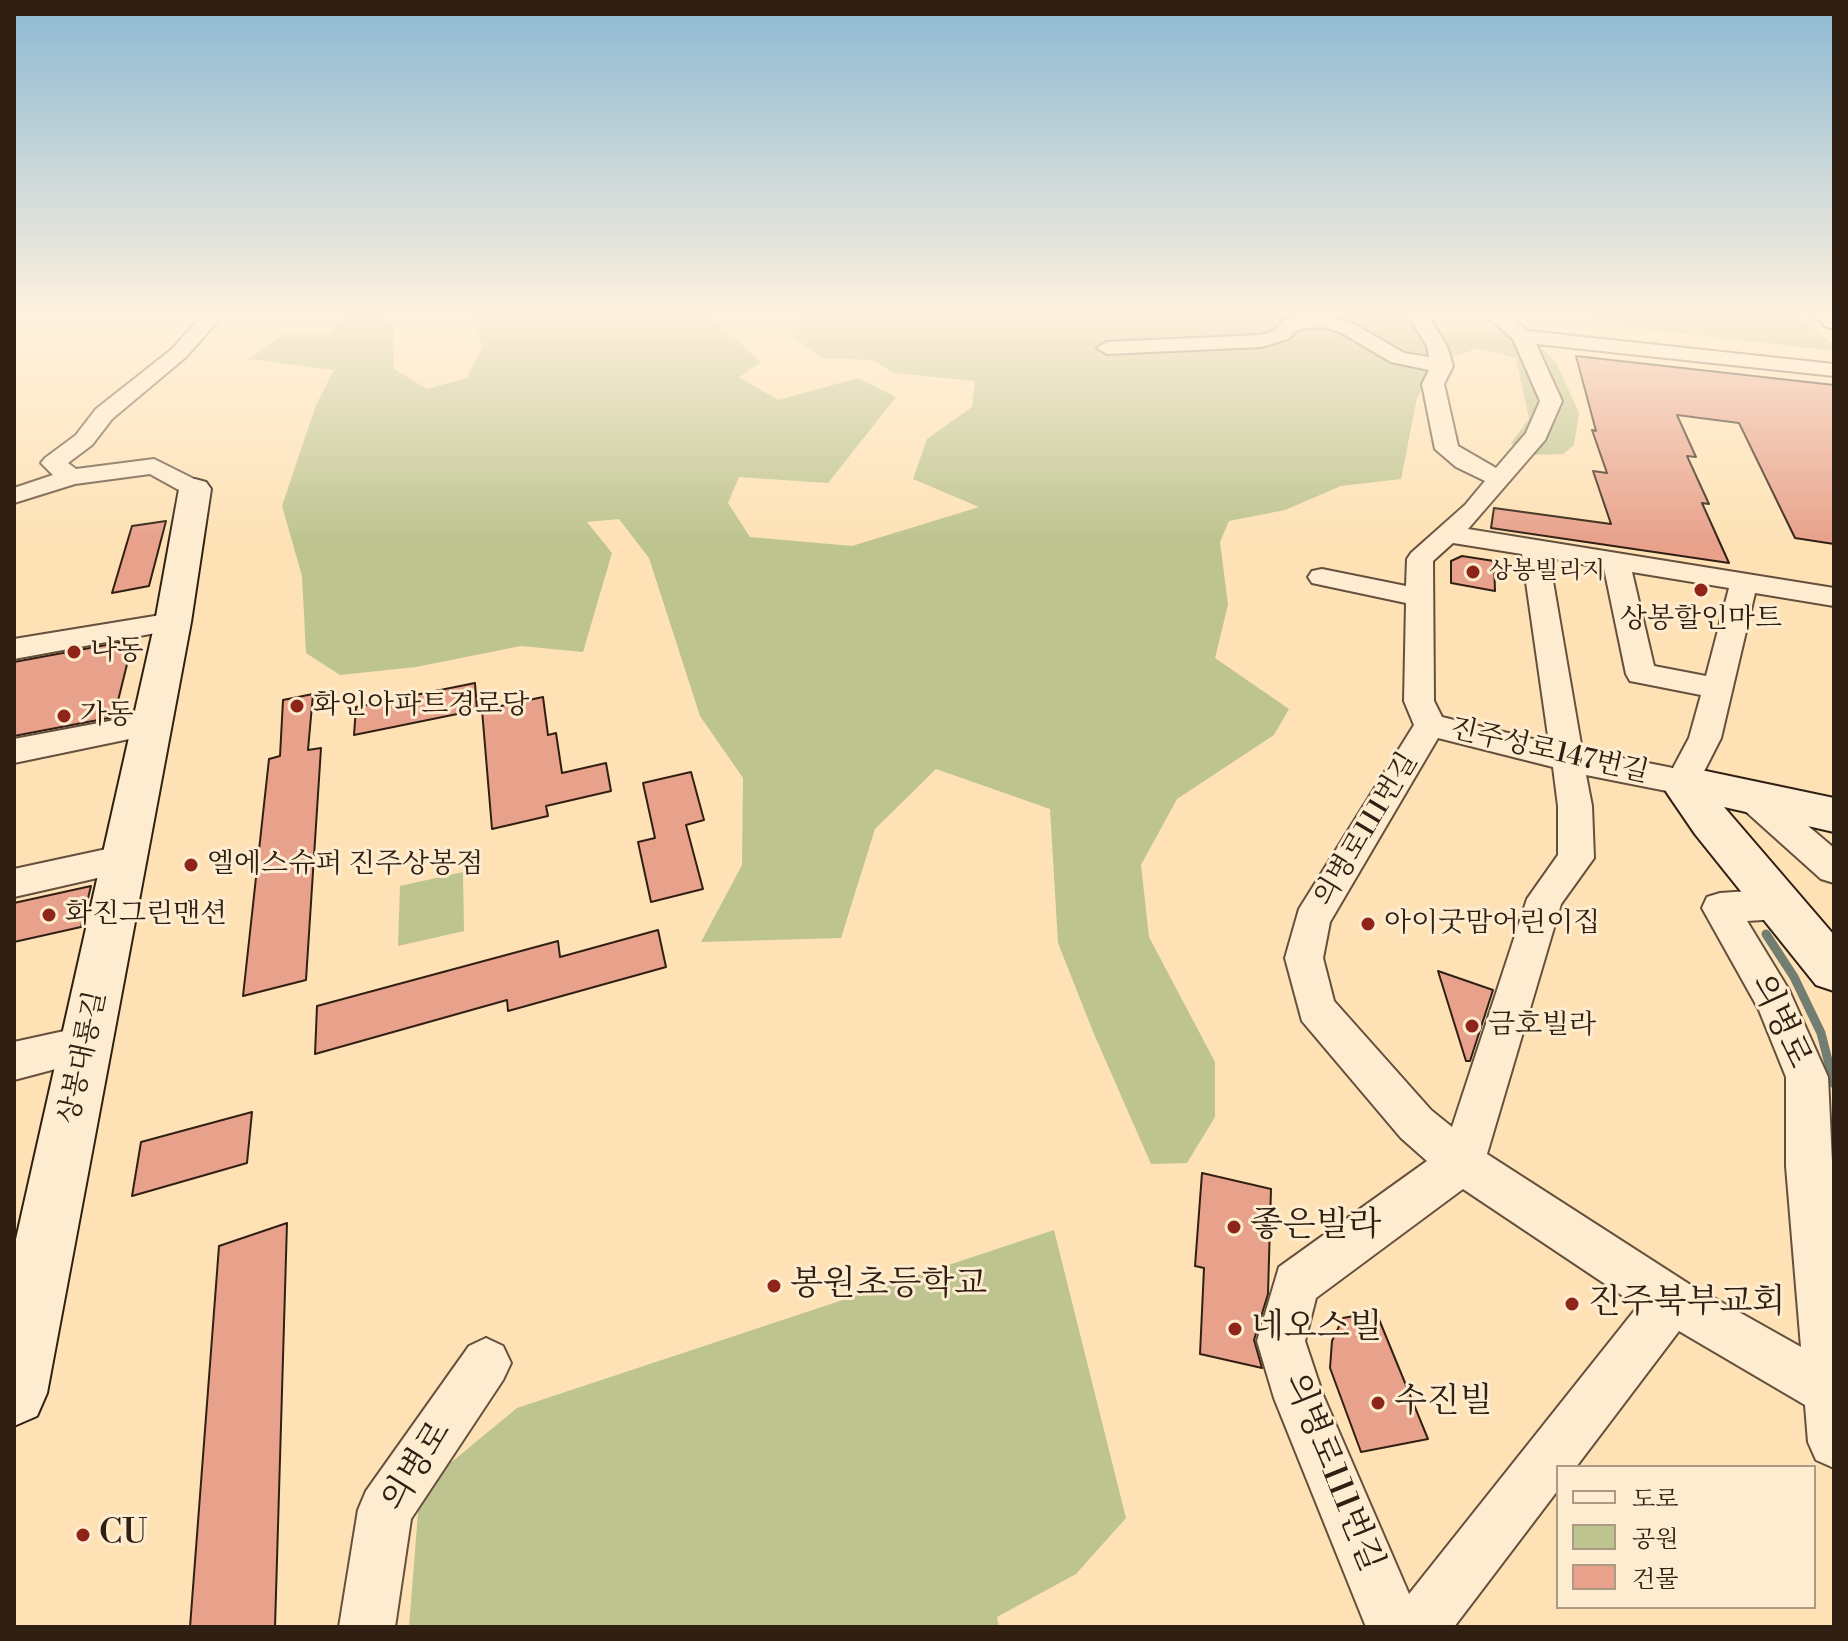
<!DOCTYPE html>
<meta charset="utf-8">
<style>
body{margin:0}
#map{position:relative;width:1848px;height:1641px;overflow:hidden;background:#fee2b6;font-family:"Libre Bodoni","Noto Serif KR",serif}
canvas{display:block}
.frame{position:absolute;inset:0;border:16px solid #302013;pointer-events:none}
.legend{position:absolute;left:1556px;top:1465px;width:260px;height:144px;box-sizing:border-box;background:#feecd0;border:2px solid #ac9a84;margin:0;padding:10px 14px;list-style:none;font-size:24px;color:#302013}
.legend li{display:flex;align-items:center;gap:16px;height:40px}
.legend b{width:40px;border:2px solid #ac9a84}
</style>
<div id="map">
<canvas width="1848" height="1641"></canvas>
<div class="frame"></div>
<ul class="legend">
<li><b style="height:10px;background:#feecd0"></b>도로</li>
<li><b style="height:22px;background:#bdc490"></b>공원</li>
<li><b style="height:22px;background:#e8a18b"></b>건물</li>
</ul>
</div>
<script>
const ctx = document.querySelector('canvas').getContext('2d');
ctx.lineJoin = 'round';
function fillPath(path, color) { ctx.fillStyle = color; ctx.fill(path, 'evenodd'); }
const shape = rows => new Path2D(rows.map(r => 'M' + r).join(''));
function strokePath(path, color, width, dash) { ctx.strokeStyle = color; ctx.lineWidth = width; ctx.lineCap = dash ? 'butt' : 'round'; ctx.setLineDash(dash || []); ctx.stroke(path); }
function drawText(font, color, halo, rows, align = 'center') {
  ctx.font = font + ' "Libre Bodoni","Noto Serif KR",serif'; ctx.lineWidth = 6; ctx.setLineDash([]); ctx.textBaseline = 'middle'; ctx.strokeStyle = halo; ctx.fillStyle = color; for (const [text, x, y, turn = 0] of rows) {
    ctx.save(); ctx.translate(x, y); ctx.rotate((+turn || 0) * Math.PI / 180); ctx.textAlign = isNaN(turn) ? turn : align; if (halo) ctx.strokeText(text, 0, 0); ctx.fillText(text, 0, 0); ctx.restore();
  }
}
fillPath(shape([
 [342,312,373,312,393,325,394,369,427,389,467,378,482,346,469,312,706,312,761,362,739,377,778,400,858,378,896,397,828,483,739,477,728,503,750,537,852,546,979,507,913,479,927,439,972,407,975,381,893,373,873,360,821,358,792,335,796,312,1416,312,1422,328,1446,333,1526,331,1557,364,1579,413,1574,445,1563,454,1526,455,1511,443,1529,419,1516,358,1479,348,1436,362,1417,398,1401,479,1341,486,1285,510,1229,521,1220,542,1228,605,1215,658,1289,709,1274,735,1177,799,1141,865,1149,937,1215,1062,1215,1117,1187,1163,1151,1164,1094,1034,1058,943,1050,809,936,769,875,829,841,938,701,942,742,865,743,778,700,716,649,558,619,519,587,522,612,553,583,652,521,646,416,667,340,675,306,653,302,576,282,506,316,405,334,370,248,359,286,333,332,334,344,313],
 [1587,312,1794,312,1834,345,1834,351,1590,323],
 [463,872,464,931,398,946,400,886],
 [1054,1230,1126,1518,1076,1574,997,1617,999,1627,409,1627,420,1488,517,1408]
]), '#bdc490');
strokePath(shape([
 [1766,934,1794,977,1821,1033,1834,1084]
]), '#737e73', 9);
const building = shape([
 [1576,356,1834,385,1834,544,1795,538,1739,423,1677,415,1696,457,1687,456,1709,504,1702,503,1729,563,1491,528,1494,508,1611,524,1593,471,1607,473,1592,430,1596,431,1576,356],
 [166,521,149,586,112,593,132,526,166,521],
 [1462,556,1494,561,1495,591,1451,583,1451,561,1462,556],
 [133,640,114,717,14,736,14,662,133,640],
 [475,683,477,710,354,735,356,707,475,683],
 [313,694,308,750,321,748,306,980,243,996,269,759,280,756,283,700,313,694],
 [543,697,548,735,556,733,562,773,606,763,611,791,546,806,548,816,492,829,482,710,543,697],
 [691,772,704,820,686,825,703,889,651,902,638,842,655,838,643,783,691,772],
 [91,886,81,927,14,942,14,903,91,886],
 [658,930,666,967,508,1011,507,1000,315,1054,317,1006,558,941,560,957,658,930],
 [1438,971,1493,990,1470,1061,1466,1061,1438,971],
 [252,1112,247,1163,132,1196,141,1142,252,1112],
 [1202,1173,1271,1189,1268,1294,1254,1340,1262,1368,1200,1354,1204,1268,1195,1266,1202,1173],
 [287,1223,275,1627,190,1627,219,1246,287,1223],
 [1376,1312,1428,1439,1361,1452,1330,1368,1332,1341,1343,1318,1376,1312]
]);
fillPath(building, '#e8a18b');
strokePath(building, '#302013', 2);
const street = shape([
 [205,312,226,312,186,357,112,419,92,445,68,463,76,469,154,459,204,484,207,489,204,494,186,494,150,474,75,484,14,503,14,488,53,475,41,463,45,458,76,435,96,409,172,349,205,312],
 [1406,312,1426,312,1447,346,1453,366,1444,384,1458,446,1496,468,1526,433,1540,401,1513,339,1481,312,1503,312,1528,331,1834,364,1834,376,1536,344,1562,401,1545,440,1468,529,1834,588,1834,606,1755,593,1721,738,1694,791,1682,794,1586,775,1592,806,1594,858,1561,904,1487,1154,1689,1284,1801,1347,1786,1166,1786,1077,1759,1010,1702,908,1707,897,1720,893,1778,889,1791,893,1796,904,1791,915,1778,919,1747,921,1789,990,1828,1077,1834,1204,1834,1468,1816,1460,1808,1442,1805,1405,1679,1331,1576,1467,1558,1467,1558,1490,1454,1627,1366,1627,1274,1398,1257,1341,1279,1267,1427,1161,1401,1138,1302,1021,1285,958,1299,909,1414,725,1404,701,1406,603,1312,583,1308,577,1312,571,1322,569,1406,586,1407,559,1411,553,1465,505,1485,481,1456,467,1435,449,1422,384,1429,370,1391,362,1340,332,1323,327,1299,329,1288,339,1261,347,1107,354,1097,348,1107,342,1260,335,1274,331,1286,319,1324,315,1354,324,1404,353,1429,357,1427,346,1406,312],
 [1453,543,1522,554,1549,743,1442,717,1434,701,1433,561,1453,543],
 [1549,558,1604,568,1626,674,1630,681,1701,695,1689,738,1673,768,1582,750,1549,558],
 [1632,572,1729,588,1706,676,1654,666,1632,572],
 [1438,738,1553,767,1558,806,1558,855,1527,899,1452,1127,1431,1110,1334,1001,1323,958,1330,922,1438,738],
 [1463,1189,1638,1306,1409,1594,1323,1395,1305,1341,1316,1298,1463,1189],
 [173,613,183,616,187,622,183,628,14,659,14,639,173,613],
 [152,713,163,716,168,724,163,732,14,763,14,739,152,713],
 [1755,787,1767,791,1834,848,1834,883,1821,879,1743,809,1738,800,1743,791,1755,787],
 [125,845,137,849,143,859,137,869,14,897,14,869,125,845],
 [87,1026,101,1031,107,1044,101,1057,14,1080,14,1042,87,1026],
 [486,1338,503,1346,511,1363,503,1380,411,1519,395,1627,339,1627,358,1510,366,1491,469,1346,486,1338]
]);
const secondary = shape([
 [1810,312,1834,312,1834,329,1825,326,1810,312],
 [195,479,206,482,211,489,191,622,47,1393,37,1416,14,1426,14,1248,155,622,179,489,184,482,195,479],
 [1682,766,1834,798,1834,832,1724,807,1834,935,1834,991,1816,985,1695,834,1667,793,1661,782,1667,771,1682,766]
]);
strokePath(street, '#64503c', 4);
strokePath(secondary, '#302013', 4);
fillPath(street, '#feecd0');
fillPath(secondary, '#feecd0');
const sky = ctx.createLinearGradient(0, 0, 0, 542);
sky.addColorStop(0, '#8bb8d3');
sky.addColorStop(0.58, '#fff2de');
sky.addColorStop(1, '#fff2de00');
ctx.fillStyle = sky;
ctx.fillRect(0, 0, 1848, 542);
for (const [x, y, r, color] of [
 [1473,572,8,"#8f2418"],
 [1701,590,8,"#8f2418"],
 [74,652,8,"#8f2418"],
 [297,706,8,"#8f2418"],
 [64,716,8,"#8f2418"],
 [191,865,8,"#8f2418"],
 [49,915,8,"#8f2418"],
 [1368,924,8,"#8f2418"],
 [1472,1026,8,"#8f2418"],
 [1234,1227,8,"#8f2418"],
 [774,1286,8,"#8f2418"],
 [1572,1304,8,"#8f2418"],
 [1235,1329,8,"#8f2418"],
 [1378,1403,8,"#8f2418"],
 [83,1535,8,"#8f2418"]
]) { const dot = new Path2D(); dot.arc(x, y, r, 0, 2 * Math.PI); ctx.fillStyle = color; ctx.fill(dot); strokePath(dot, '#feecd0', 3); }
drawText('24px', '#302013', '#feecd0', [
 ["상봉빌리지",1489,572]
], 'left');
drawText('28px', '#302013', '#feecd0', [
 ["상봉할인마트",1701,620,"center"],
 ["나동",90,652],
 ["화인아파트경로당",313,706],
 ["가동",80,716],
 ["엘에스슈퍼 진주상봉점",207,865],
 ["화진그린맨션",65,915],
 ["아이굿맘어린이집",1384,924],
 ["금호빌라",1488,1026]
], 'left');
drawText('28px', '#302013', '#feecd0', [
 ["진주성로147번길",1549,752,13],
 ["의병로111번길",1367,830,-59],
 ["상봉대룡길",84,1058,-78]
]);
drawText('34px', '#302013', '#feecd0', [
 ["의병로",1779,1022,65],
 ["의병로",418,1467,-58],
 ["의병로111번길",1332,1473,68]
]);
drawText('34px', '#302013', '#feecd0', [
 ["좋은빌라",1250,1227],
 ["봉원초등학교",790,1286],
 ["진주북부교회",1588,1304],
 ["네오스빌",1251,1329],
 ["수진빌",1394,1403],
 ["CU",99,1535]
], 'left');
</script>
